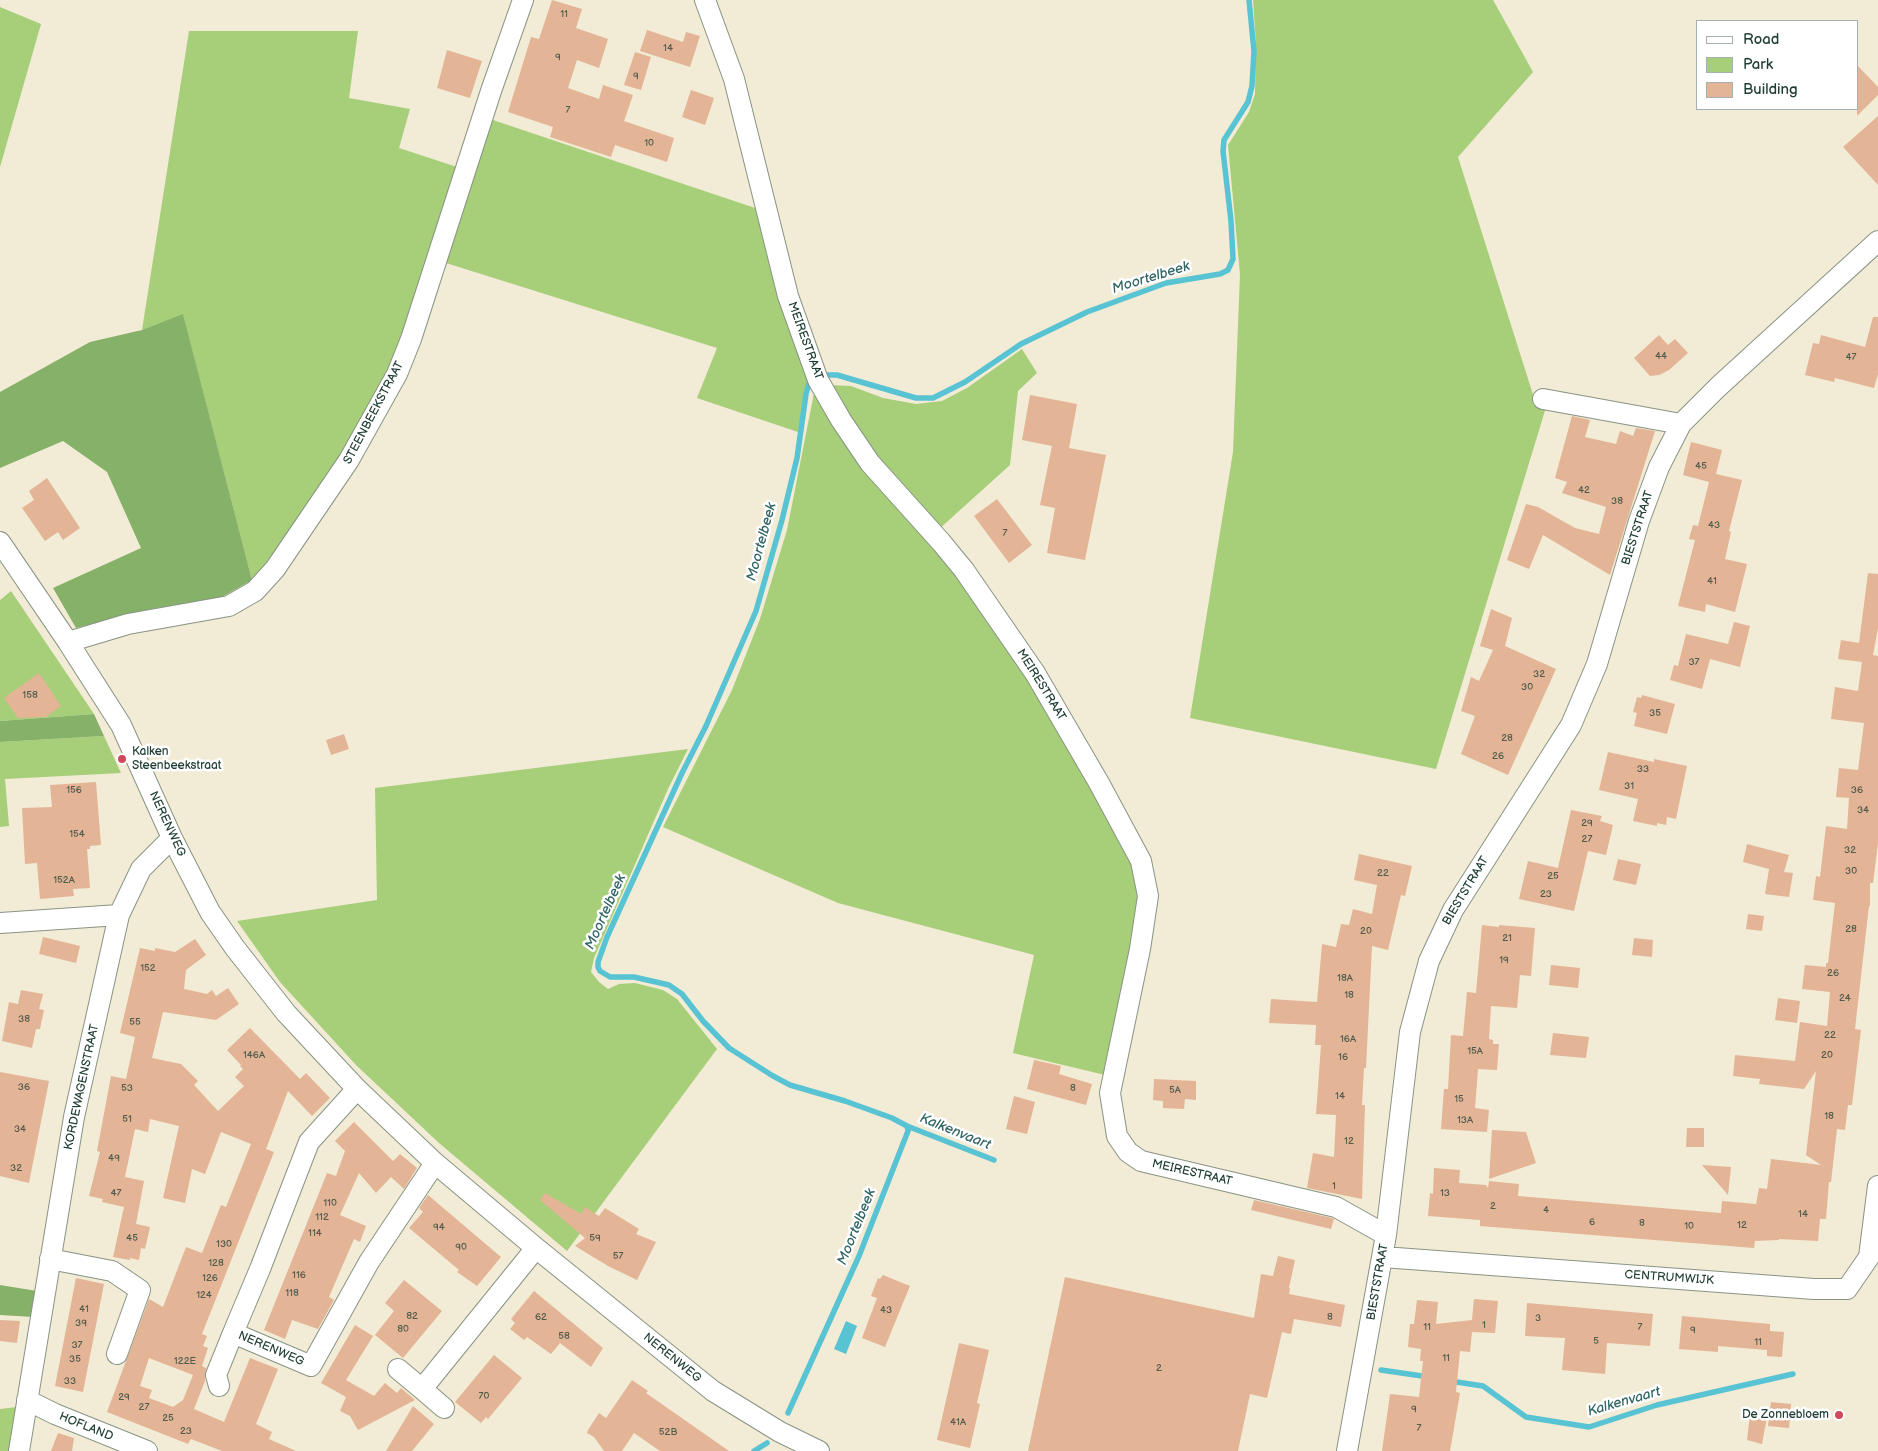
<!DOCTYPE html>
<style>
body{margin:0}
#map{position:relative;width:1878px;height:1451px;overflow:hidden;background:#f2ebd5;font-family:"Balsamiq Sans",sans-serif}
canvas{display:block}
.legend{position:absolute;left:1696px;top:20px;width:162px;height:90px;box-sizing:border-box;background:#fff;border:1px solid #a5b1ae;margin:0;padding:6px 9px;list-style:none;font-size:15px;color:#1f3d34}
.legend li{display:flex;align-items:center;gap:10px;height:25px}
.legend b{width:25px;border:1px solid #a5b1ae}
</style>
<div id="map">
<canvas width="1878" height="1451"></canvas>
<ul class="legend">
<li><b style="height:6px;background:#fff"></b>Road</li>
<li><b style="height:14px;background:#a7ce78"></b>Park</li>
<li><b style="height:14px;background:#e3b596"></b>Building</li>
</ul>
</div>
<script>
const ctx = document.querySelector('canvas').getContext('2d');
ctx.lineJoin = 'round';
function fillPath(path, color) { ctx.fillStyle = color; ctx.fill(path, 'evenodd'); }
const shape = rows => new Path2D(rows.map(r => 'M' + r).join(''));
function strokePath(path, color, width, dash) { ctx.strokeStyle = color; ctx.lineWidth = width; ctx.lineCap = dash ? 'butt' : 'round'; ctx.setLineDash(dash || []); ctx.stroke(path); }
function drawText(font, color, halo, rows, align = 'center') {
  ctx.font = font + ' "Balsamiq Sans",sans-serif'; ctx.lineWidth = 5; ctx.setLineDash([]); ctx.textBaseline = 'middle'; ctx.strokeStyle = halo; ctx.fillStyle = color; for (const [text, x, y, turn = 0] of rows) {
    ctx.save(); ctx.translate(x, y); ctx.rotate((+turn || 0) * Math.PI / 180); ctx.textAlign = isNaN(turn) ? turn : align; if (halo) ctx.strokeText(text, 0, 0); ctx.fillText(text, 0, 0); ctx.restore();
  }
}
fillPath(shape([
 [1253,0,1493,0,1533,72,1458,157,1535,401,1547,404,1436,769,1190,718,1233,452,1240,274,1228,145,1249,112,1255,94,1256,43],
 [0,7,41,24,0,167],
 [189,31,358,31,349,98,410,109,399,148,457,167,400,346,373,399,339,460,294,528,252,580,183,315,142,330],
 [490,119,758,209,771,262,809,385,798,432,697,398,717,348,446,263],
 [1022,349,1037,373,1018,391,1010,465,938,530,890,475,865,441,831,385,851,386,883,398,916,404,942,401,967,388],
 [814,393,843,442,984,606,1110,816,1138,879,1138,925,1105,1075,1013,1053,1034,955,838,903,663,827,732,690,760,619,787,530],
 [11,591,94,714,0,721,0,600],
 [104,736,121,773,5,779,9,826,0,827,0,742],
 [688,749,668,789,594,958,591,972,599,982,608,989,619,984,635,983,663,990,677,999,717,1049,567,1251,439,1143,357,1066,280,982,237,921,377,900,375,788],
 [17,1407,11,1451,0,1451,0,1409]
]), '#a7ce78');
fillPath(shape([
 [183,314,252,580,222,597,194,603,156,608,76,628,53,588,141,548,107,472,63,441,0,468,0,392,90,342,142,330],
 [94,714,104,736,0,742,0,721],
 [0,1285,37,1291,34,1317,0,1315]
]), '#85b168');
fillPath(shape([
 [846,1321,857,1326,846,1354,834,1349]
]), '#58c3d3');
strokePath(shape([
 [828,375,837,375,916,398,933,398,965,382,1021,344,1087,312,1166,283,1220,274,1228,270,1233,259,1231,221,1223,151,1224,140,1248,102,1252,86,1254,51,1249,0],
 [810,380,806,394,797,458,782,520,756,611,706,726,682,773,607,937,598,962,598,967,600,971,610,977,634,977,669,985,682,994,703,1021,729,1048,773,1076,790,1085,845,1101,892,1118,907,1126,994,1160],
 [1381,1370,1429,1377],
 [1450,1381,1483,1386,1526,1417,1589,1427,1657,1405,1793,1374],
 [788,1413,859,1256,908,1131,907,1126],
 [754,1451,767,1443]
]), '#58c3d3', 5.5);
fillPath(shape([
 [552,0,582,9,576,28,608,39,599,68,577,60,568,88,599,99,603,85,633,95,624,121,674,138,667,162,615,145,611,157,550,137,553,127,508,112,531,37,539,39],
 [647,30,683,42,686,32,700,36,690,67,640,51],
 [447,50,482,61,470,98,437,88],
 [635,52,651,57,641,90,624,85],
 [1857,65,1878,87,1878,95,1857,116],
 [691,90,714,98,705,125,682,117],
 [1878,116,1878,185,1843,147],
 [1873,317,1878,317,1878,374,1874,388,1835,378,1834,382,1805,375,1813,343,1819,344,1821,335,1865,347],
 [1659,335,1668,345,1675,339,1688,353,1669,370,1659,375,1650,376,1634,358],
 [1030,395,1077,404,1069,448,1106,455,1085,560,1047,553,1055,508,1040,505,1052,446,1022,440],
 [1572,416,1590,420,1585,437,1616,444,1620,431,1633,436,1636,428,1655,431,1610,575,1543,535,1529,569,1507,560,1526,504,1538,507,1575,528,1599,534,1606,507,1562,493,1567,482,1555,478],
 [1691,442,1722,450,1716,474,1742,480,1729,531,1731,532,1725,559,1747,564,1735,612,1706,604,1705,612,1678,606,1695,540,1689,539,1693,525,1698,526,1709,482,1683,475],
 [47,478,80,528,63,540,58,532,45,541,22,508,34,500,29,491],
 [997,499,1032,545,1009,563,974,516],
 [1868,573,1878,574,1878,628,1873,655,1878,656,1878,843,1873,883,1870,883,1870,906,1869,906,1855,1029,1861,1030,1852,1105,1848,1105,1845,1130,1837,1129,1831,1182,1829,1182,1826,1219,1820,1219,1818,1241,1779,1239,1779,1240,1755,1241,1754,1248,1480,1226,1480,1220,1428,1216,1430,1193,1433,1194,1434,1168,1460,1170,1459,1183,1486,1185,1488,1188,1489,1181,1519,1184,1518,1196,1721,1213,1722,1201,1756,1204,1759,1188,1767,1189,1771,1159,1821,1165,1806,1155,1816,1071,1804,1089,1759,1084,1760,1079,1733,1076,1735,1055,1795,1061,1800,1022,1827,1026,1830,992,1802,989,1805,965,1826,967,1826,963,1828,963,1835,903,1813,900,1816,876,1820,877,1826,826,1847,829,1849,798,1836,797,1839,768,1858,770,1864,723,1831,719,1835,687,1858,691,1862,662,1838,659,1841,640,1859,643],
 [1491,609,1512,618,1505,646,1556,669,1508,775,1461,754,1475,716,1461,711,1471,677,1479,681,1493,650,1480,646],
 [1734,622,1750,626,1740,667,1710,659,1702,689,1670,680,1674,665,1678,666,1686,634,1728,644],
 [39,673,61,706,46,717,18,718,4,698],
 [1642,695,1675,704,1667,734,1634,726,1637,713,1633,712,1637,697,1641,698],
 [344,734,349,749,331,755,326,740],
 [1608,752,1654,762,1654,759,1687,766,1676,819,1667,817,1666,825,1657,823,1657,826,1633,821,1638,799,1599,790],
 [96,782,101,845,90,846,90,849,87,849,90,888,73,889,74,896,40,899,37,863,25,864,22,808,52,807,50,785],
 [1571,810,1602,816,1600,821,1613,825,1606,855,1588,851,1574,911,1519,899,1528,861,1558,868],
 [1747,844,1789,855,1784,872,1793,873,1789,897,1765,894,1769,869,1743,862],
 [1359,854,1412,866,1405,896,1401,895,1388,950,1372,946,1366,1068,1364,1068,1362,1105,1365,1105,1362,1199,1307,1188,1313,1153,1334,1157,1336,1115,1316,1114,1321,1045,1315,1045,1316,1025,1269,1023,1271,999,1317,1002,1322,944,1336,947,1341,924,1349,925,1353,909,1372,914,1377,885,1354,880],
 [1618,859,1641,864,1636,885,1613,880],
 [1748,914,1764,916,1762,931,1746,929],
 [1482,925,1499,927,1499,925,1535,928,1531,976,1520,975,1517,1008,1491,1006,1489,1039,1493,1040,1493,1044,1499,1044,1497,1070,1478,1069,1475,1108,1489,1110,1487,1132,1441,1129,1444,1089,1448,1089,1451,1035,1463,1036,1467,992,1476,993],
 [43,937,80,946,76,963,39,954],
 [1634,938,1653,940,1652,957,1632,955],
 [195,939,206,955,186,970,184,989,207,994,212,990,216,996,228,988,239,1004,216,1020,163,1012,152,1058,181,1064,198,1081,194,1085,218,1111,244,1086,235,1077,243,1069,240,1066,241,1065,227,1050,250,1028,300,1079,306,1073,330,1098,312,1116,288,1091,266,1149,274,1152,202,1334,207,1336,203,1346,208,1348,202,1366,206,1368,205,1381,194,1409,224,1422,250,1358,278,1369,256,1424,272,1432,269,1439,296,1451,222,1451,191,1439,188,1444,107,1412,149,1299,163,1307,186,1247,202,1253,221,1205,226,1207,251,1144,221,1132,205,1174,192,1169,185,1203,163,1198,179,1126,150,1119,148,1132,135,1129,125,1177,144,1181,136,1224,150,1227,145,1249,141,1248,139,1260,130,1258,130,1260,113,1257,124,1207,102,1202,103,1199,89,1196,100,1152,97,1151,111,1076,126,1079,135,1037,120,1033,140,948,155,951,155,948,175,952],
 [149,1358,193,1375,183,1400,173,1407,149,1398,152,1390,140,1386],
 [1551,965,1580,968,1578,988,1549,985],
 [21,990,43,994,39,1009,44,1010,40,1029,36,1029,32,1048,2,1041,9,1002,18,1004],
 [1778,998,1800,1001,1797,1023,1775,1020],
 [1553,1033,1589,1037,1586,1058,1550,1055],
 [1034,1060,1061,1066,1059,1074,1092,1084,1086,1105,1027,1089],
 [0,1072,49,1081,29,1183,0,1176],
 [1154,1079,1196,1081,1196,1100,1185,1099,1184,1109,1163,1108,1163,1101,1153,1100],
 [1014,1096,1035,1102,1027,1134,1006,1129],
 [354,1122,393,1161,400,1154,417,1168,404,1189,391,1177,376,1193,359,1173,340,1215,366,1226,360,1242,354,1239,329,1297,334,1300,318,1329,292,1320,285,1339,264,1330,327,1173,336,1176,345,1151,335,1141],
 [1687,1128,1704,1128,1704,1147,1686,1147],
 [1492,1130,1526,1132,1536,1163,1489,1179],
 [1702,1165,1731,1167,1728,1195],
 [545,1193,581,1214,585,1207,599,1216,605,1208,639,1229,636,1234,656,1242,637,1280,608,1266,575,1246,585,1238,540,1200],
 [428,1195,501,1257,477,1286,457,1272,459,1270,409,1228,423,1212,419,1208],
 [1254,1200,1332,1218,1334,1219,1331,1229,1251,1210],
 [1278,1256,1295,1260,1289,1288,1290,1288,1289,1294,1345,1305,1341,1327,1294,1319,1291,1334,1282,1332,1267,1398,1250,1394,1238,1451,1028,1451,1065,1277,1254,1318,1261,1274,1273,1276],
 [883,1275,910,1286,885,1347,862,1338,877,1298,871,1296,878,1278,880,1279],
 [76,1278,104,1284,83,1392,55,1386],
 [404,1280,442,1311,403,1358,375,1335,394,1311,385,1303],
 [534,1291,603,1348,591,1367,560,1343,551,1354,527,1337,524,1340,510,1329,515,1323,511,1319],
 [1474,1299,1498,1301,1495,1333,1472,1332,1470,1352,1460,1351,1456,1392,1460,1393,1450,1451,1382,1451,1390,1394,1419,1397,1423,1361,1420,1361,1421,1349,1408,1347,1410,1324,1414,1324,1417,1300,1438,1302,1436,1324,1472,1320],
 [1527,1303,1653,1314,1650,1346,1607,1343,1605,1374,1562,1370,1565,1338,1525,1336],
 [1682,1316,1770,1324,1770,1331,1784,1332,1782,1357,1767,1356,1767,1350,1718,1346,1718,1352,1679,1349],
 [0,1320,20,1321,17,1343,0,1341],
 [355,1325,373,1336,346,1380,374,1396,385,1383,397,1393,401,1388,415,1400,358,1430,350,1416,340,1411,346,1397,321,1383],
 [959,1343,989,1350,977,1403,980,1404,970,1448,937,1440],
 [494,1355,522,1378,488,1419,486,1417,481,1423,455,1402],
 [632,1380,648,1391,646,1393,729,1451,660,1451,634,1433,622,1451,604,1451,594,1437,587,1433,588,1430,599,1413,606,1418],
 [1771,1402,1791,1404,1789,1428,1768,1426],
 [413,1406,434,1424,412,1451,386,1451],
 [1750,1415,1767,1417,1762,1444,1747,1440],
 [58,1433,74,1438,72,1451,51,1451]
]), '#e3b596');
const minor = shape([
 [705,0,734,79,788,296,818,380,841,420,870,463,941,542,964,570,1035,673,1099,783,1141,861,1148,896,1140,949,1110,1093,1117,1136,1128,1152,1141,1161,1336,1207,1386,1235],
 [1543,399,1681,424],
 [0,542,68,642,121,725,172,838,210,912,235,948,286,1013,357,1089,435,1163,536,1248,713,1391,780,1432,819,1451],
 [68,642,128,624,229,606,255,591,275,569,349,460,397,374,411,339,491,91,523,0],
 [0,923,119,915],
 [357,1089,309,1142,260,1269,233,1333,311,1366,369,1262,435,1163],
 [1383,1257,1814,1289,1847,1289,1869,1257,1878,1186],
 [50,1259,112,1271,140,1290,117,1354],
 [398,1369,422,1389],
 [219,1386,216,1375,233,1333],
 [27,1400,55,1414,147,1451],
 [444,1408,422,1389,536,1248],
 [19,1451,74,1117,119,915,141,869,172,838],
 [1347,1451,1386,1235,1410,1032,1429,961,1453,910,1571,725,1597,664,1639,521,1659,467,1681,424,1718,387,1878,241]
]);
strokePath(minor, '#889484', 22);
strokePath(minor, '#fff', 20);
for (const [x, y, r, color] of [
 [122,759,5,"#d1495b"],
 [1839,1415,5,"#d1495b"]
]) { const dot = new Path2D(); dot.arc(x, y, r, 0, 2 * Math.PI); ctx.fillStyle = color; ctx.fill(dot); strokePath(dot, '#fff', 2); }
drawText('10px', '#505b4c', null, [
 ["11",564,14],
 ["14",668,48],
 ["9",558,57],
 ["9",636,76],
 ["7",568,110],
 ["10",649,143],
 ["44",1661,356],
 ["47",1851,357],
 ["45",1701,466],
 ["42",1584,490],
 ["38",1617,501],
 ["43",1714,525],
 ["7",1005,533],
 ["41",1712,581],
 ["37",1694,662],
 ["32",1539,674],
 ["30",1527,687],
 ["158",30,695],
 ["35",1655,713],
 ["28",1507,738],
 ["26",1498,756],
 ["33",1643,769],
 ["31",1629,786],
 ["156",74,790],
 ["36",1857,790],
 ["34",1863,810],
 ["29",1587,823],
 ["154",77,834],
 ["27",1587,839],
 ["32",1850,850],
 ["30",1851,871],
 ["22",1383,873],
 ["25",1553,876],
 ["152A",64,880],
 ["23",1546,894],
 ["28",1851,929],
 ["20",1366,931],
 ["21",1507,938],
 ["19",1504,960],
 ["152",148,968],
 ["26",1833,973],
 ["18A",1345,978],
 ["18",1349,995],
 ["24",1845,998],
 ["38",24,1019],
 ["55",135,1022],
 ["22",1830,1035],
 ["16A",1348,1039],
 ["15A",1475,1051],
 ["146A",254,1055],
 ["20",1827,1055],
 ["16",1343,1057],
 ["36",24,1087],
 ["53",127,1088],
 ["8",1073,1088],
 ["5A",1175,1090],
 ["14",1340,1096],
 ["15",1459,1099],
 ["18",1829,1116],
 ["51",127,1119],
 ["13A",1465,1120],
 ["34",20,1129],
 ["12",1349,1141],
 ["49",114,1158],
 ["32",16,1168],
 ["1",1334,1186],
 ["47",116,1193],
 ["13",1445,1193],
 ["110",330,1203],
 ["2",1493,1206],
 ["4",1546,1210],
 ["14",1803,1214],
 ["112",322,1217],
 ["6",1592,1222],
 ["8",1642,1223],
 ["12",1742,1225],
 ["10",1689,1226],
 ["94",439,1227],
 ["114",315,1233],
 ["45",132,1238],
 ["59",595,1238],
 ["130",224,1244],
 ["90",461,1247],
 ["57",618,1256],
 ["128",216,1263],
 ["116",299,1275],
 ["126",210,1278],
 ["118",292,1293],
 ["124",204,1295],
 ["41",84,1309],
 ["43",886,1310],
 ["82",412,1316],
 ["62",541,1317],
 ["8",1330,1317],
 ["3",1538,1318],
 ["39",81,1323],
 ["1",1484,1325],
 ["11",1427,1327],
 ["7",1640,1327],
 ["80",403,1329],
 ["9",1693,1330],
 ["58",564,1336],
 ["5",1596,1341],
 ["11",1758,1342],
 ["37",77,1345],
 ["11",1446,1358],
 ["35",75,1359],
 ["122E",185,1361],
 ["2",1159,1368],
 ["33",70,1381],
 ["70",484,1396],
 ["29",124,1397],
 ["27",144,1407],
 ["9",1414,1409],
 ["25",168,1418],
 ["41A",958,1422],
 ["7",1419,1428],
 ["23",186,1431],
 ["52B",668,1432]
]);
drawText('12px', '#1f3d34', '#fff', [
 ["MEIRESTRAAT",805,341,70],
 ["STEENBEEKSTRAAT",374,413,-62],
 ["BIESTSTRAAT",1638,528,-72],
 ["MEIRESTRAAT",1041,685,58],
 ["NERENWEG",167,824,65],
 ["BIESTSTRAAT",1466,891,-59],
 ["KORDEWAGENSTRAAT",82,1087,-78],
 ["MEIRESTRAAT",1192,1173,13],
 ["CENTRUMWIJK",1669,1278,4],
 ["BIESTSTRAAT",1378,1282,-80],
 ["NERENWEG",271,1349,23],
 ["NERENWEG",672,1358,39],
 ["HOFLAND",86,1427,22]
]);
drawText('12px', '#1f3d34', '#fff', [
 ["Kalken",132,752],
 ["Steenbeekstraat",132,766],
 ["De Zonnebloem",1829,1415,"right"]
], 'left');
drawText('italic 14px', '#306564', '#fff', [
 ["Moortelbeek",1151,278,-17],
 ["Moortelbeek",762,542,-75],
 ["Moortelbeek",606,912,-66],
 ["Kalkenvaart",955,1132,22],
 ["Moortelbeek",857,1227,-68],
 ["Kalkenvaart",1624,1402,-16]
]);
</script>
